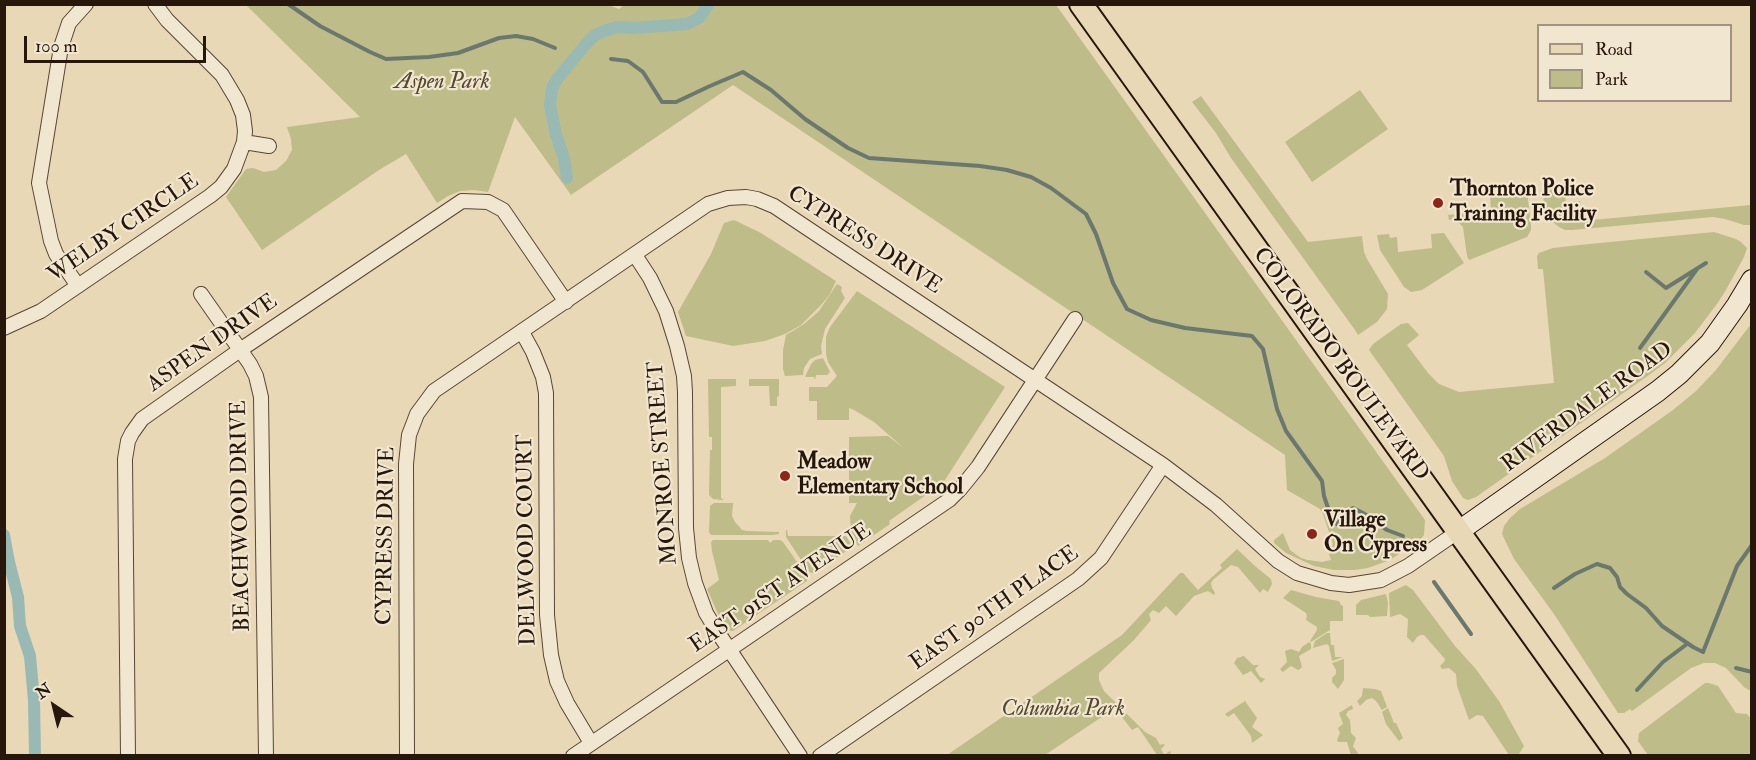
<!DOCTYPE html>
<style>
body{margin:0}
#map{position:relative;width:1756px;height:760px;overflow:hidden;background:#e9d8b5;font-family:"IM FELL Double Pica",serif}
canvas{display:block}
.frame{position:absolute;inset:0;border:6px solid #26160b;pointer-events:none}
.legend{position:absolute;left:1537px;top:24px;width:195px;height:78px;box-sizing:border-box;background:#f1e6cf;border:2px solid #a09381;margin:0;padding:8px 10px;list-style:none;font-size:18px;color:#26160b}
.legend li{display:flex;align-items:center;gap:12px;height:30px}
.legend b{width:30px;border:2px solid #a09381}
.north{position:absolute;left:24px;top:676px;width:60px;height:60px;-webkit-text-stroke:4px #f1e6cf;paint-order:stroke;rotate:325deg;font-size:16px;font-weight:700;line-height:24px;text-align:center;color:#26160b}
.north::after{content:'';display:block;margin:auto;width:21px;height:27px;background:#26160b;clip-path:polygon(50% 0,100% 100%,50% 72%,0 100%)}
.scale{position:absolute;left:24px;top:36px;width:182px;height:27px;box-sizing:border-box;border:3px solid #26160b;border-top:0;padding-left:8px;font-size:18px;line-height:21px;white-space:nowrap;color:#26160b;-webkit-text-stroke:4px #f1e6cf;paint-order:stroke}
</style>
<div id="map">
<canvas width="1756" height="760"></canvas>
<div class="frame"></div>
<ul class="legend">
<li><b style="height:8px;background:#e9d8b5"></b>Road</li>
<li><b style="height:16px;background:#bebc88"></b>Park</li>
</ul>
<div class="north">N</div>
<div class="scale">100 m</div>
</div>
<script>
const ctx = document.querySelector('canvas').getContext('2d');
ctx.lineJoin = 'round';
function fillPath(path, color) { ctx.fillStyle = color; ctx.fill(path, 'evenodd'); }
const shape = rows => new Path2D(rows.map(r => 'M' + r).join(''));
function strokePath(path, color, width, dash) { ctx.strokeStyle = color; ctx.lineWidth = width; ctx.lineCap = dash ? 'butt' : 'round'; ctx.setLineDash(dash || []); ctx.stroke(path); }
function drawText(font, color, halo, rows, align = 'center') {
  ctx.font = font + ' "IM FELL Double Pica",serif'; ctx.lineWidth = 4.5; ctx.setLineDash([]); ctx.textBaseline = 'middle'; ctx.strokeStyle = halo; ctx.fillStyle = color; for (const [text, x, y, turn = 0] of rows) {
    ctx.save(); ctx.translate(x, y); ctx.rotate((+turn || 0) * Math.PI / 180); ctx.textAlign = isNaN(turn) ? turn : align; if (halo) ctx.strokeText(text, 0, 0); ctx.fillText(text, 0, 0); ctx.restore();
  }
}
fillPath(shape([
 [606,4,619,9,625,4,1056,5,1425,520,1424,535,1421,539,1390,560,1368,568,1355,570,1334,570,1314,566,1286,553,1274,543,1274,540,1283,533,1290,550,1301,558,1308,560,1322,562,1331,560,1329,554,1333,544,1323,514,1320,509,1287,490,1285,455,733,85,571,195,515,117,488,192,474,190,460,191,448,196,437,203,406,154,379,170,262,250,226,197,246,169,253,168,264,172,276,170,286,161,292,150,291,139,287,127,360,117,246,5],
 [1360,90,1388,129,1312,182,1285,142],
 [1201,96,1308,242,1362,236,1364,252,1367,259,1388,294,1387,309,1377,322,1358,335,1355,330,1231,158,1216,133,1192,102],
 [1564,187,1566,203,1580,201,1582,221,1751,205,1751,225,1744,225,1725,219,1713,217,1572,230,1565,230,1559,227,1549,219,1544,207,1543,189],
 [1527,191,1531,225,1531,230,1527,237,1469,260,1467,256,1463,227,1459,223,1454,222,1454,219,1449,220,1448,215,1491,211,1490,195],
 [734,220,761,233,836,281,830,294,822,304,801,325,785,334,765,341,733,346,686,336,678,312,711,254,724,223],
 [1714,232,1736,239,1741,242,1747,248,1744,257,1726,290,1717,304,1695,333,1665,363,1649,375,1476,497,1468,500,1463,498,1452,481,1444,456,1369,350,1373,344,1401,324,1408,323,1419,335,1407,345,1428,373,1439,384,1459,392,1554,383,1543,269,1538,269,1537,256,1539,253,1553,248,1579,245],
 [1389,234,1390,238,1397,237,1398,252,1432,248,1431,234,1444,233,1464,263,1422,290,1411,292,1404,287,1380,250,1377,235],
 [837,284,842,287,841,291,845,298,825,329,821,346,822,354,810,359,804,368,803,375,785,376,783,369,783,350,786,335,804,324,819,311],
 [857,291,1005,387,943,483,889,521,890,524,858,546,851,535,850,516,857,503,849,503,849,437,888,436,905,449,874,422,854,410,849,408,849,420,817,420,817,401,809,401,809,387,827,387,837,376,828,362,826,354,826,337,830,327],
 [1751,324,1751,691,1745,688,1726,668,1715,663,1704,663,1691,668,1632,711,1630,709,1624,713,1618,713,1554,614,1514,559,1502,534,1504,526,1510,518,1520,509,1605,458,1673,410,1696,391,1716,370],
 [823,358,830,372,827,375,816,375,815,380,814,377,805,377,811,364,815,360],
 [708,379,736,379,736,386,721,387,721,498,724,500,721,500,713,499,709,495,710,450,712,450,712,437,709,437],
 [749,379,779,379,779,396,777,397,777,406,770,406,769,386,749,386],
 [714,503,733,503,732,516,735,522,742,530,747,531,779,532,779,534,773,535,711,535,709,532,710,506],
 [786,530,787,530,788,536,846,536,851,544,851,548,813,573,809,572,786,537],
 [713,540,768,540,770,543,773,540,780,540,783,542,807,576,807,581,733,631,730,631,719,616,707,589,719,580,712,551,711,542],
 [1237,549,1256,567,1271,579,1272,584,1268,592,1263,589,1260,593,1238,567,1231,565,1214,579,1211,583,1212,588,1215,593,1214,595,1208,591,1194,596,1176,616,1166,606,1159,613,1153,610,1149,614,1151,620,1134,640,1099,673,1099,680,1104,691,1145,732,1156,738,1160,745,1163,744,1165,745,1161,749,1164,755,1170,751,1171,753,1168,755,1157,755,1138,727,1132,730,1115,708,1045,755,947,755,1122,635,1180,573,1183,573,1198,590,1222,568,1220,565],
 [1406,585,1413,590,1455,646,1475,668,1499,701,1524,746,1519,754,1509,755,1483,716,1477,715,1469,720,1457,686,1456,674,1449,668,1442,669,1440,666,1444,662,1445,659,1424,635,1420,635,1417,637,1413,643,1407,637,1408,619,1400,614,1390,617,1389,593],
 [1291,590,1316,597,1339,601,1341,605,1343,606,1343,621,1330,621,1330,630,1311,642,1310,641,1317,630,1317,627,1306,620,1307,616,1306,613,1283,598],
 [1386,594,1388,603,1387,616,1370,617,1368,615,1356,615,1356,605,1361,600],
 [1327,633,1330,633,1331,645,1334,645,1335,657,1343,657,1332,661,1329,646,1327,644,1313,648,1315,641],
 [1309,642,1311,644,1311,649,1299,656,1302,667,1300,669,1298,670,1291,666,1283,672,1280,669,1287,662,1285,651,1291,649,1299,652,1302,647],
 [1244,656,1253,665,1259,665,1255,669,1260,677,1265,679,1261,683,1251,671,1243,675,1234,663,1237,658],
 [1344,659,1344,680,1338,689,1332,682,1332,678,1336,674,1336,670,1332,663],
 [1705,683,1709,683,1718,686,1736,713,1747,714,1751,719,1751,755,1648,755,1638,741,1639,733],
 [1363,688,1375,689,1381,691,1387,707,1382,710,1376,701,1372,698,1366,700,1360,706,1357,701,1362,696],
 [1245,701,1257,718,1252,727,1263,735,1252,743,1251,736,1234,713,1228,717,1225,714],
 [1352,705,1353,709,1348,711,1346,715,1350,720,1351,733,1356,738,1353,746,1359,755,1351,755,1347,742,1338,742,1337,740,1340,733,1338,728,1343,724,1339,713],
 [1388,708,1394,723,1396,723,1403,738,1399,741,1386,724,1382,712]
]), '#bebc88');
strokePath(shape([
 [288,4,320,26,370,52,386,59,429,57,458,53,499,38,516,36,533,39,555,48],
 [611,59,628,61,643,72,662,102,676,102,710,86,743,72,771,90,805,119,848,148,869,158,980,166,1007,170,1031,177,1051,188,1086,214,1096,234,1113,283,1127,309,1151,320,1185,328,1252,336,1263,349,1277,409,1286,431,1322,481,1324,496,1332,520,1337,524,1353,508,1363,513,1387,530,1403,536],
 [1646,272,1666,288,1706,263],
 [1640,348,1697,269],
 [1434,582,1471,634],
 [1554,588,1575,574,1597,564,1610,568,1617,577,1620,587,1627,594,1646,608,1662,626,1693,647,1703,652,1737,566,1752,545],
 [1736,668,1752,672],
 [1637,690,1663,662,1687,644]
]), '#6b7870', 4);
strokePath(shape([
 [567,178,564,158,556,135,550,105,552,88,557,79,586,44,595,35,604,31,617,27,634,28,687,24,699,18,709,4],
 [4,535,9,562,18,597,20,626,30,656,34,700,35,756]
]), '#99b9b4', 12);
const street = shape([
 [244,142,269,146],
 [635,255,650,278,666,311,677,346,684,376,685,392,686,528,689,558,695,583,706,613,715,628,800,756],
 [78,286,56,254,51,241,39,183,61,47,69,23,86,4],
 [201,294,250,364,256,376,261,397,266,756],
 [4,328,41,311,210,196,221,187,234,169,244,142,245,131,243,115,237,100,222,75,167,20,155,4],
 [522,332,533,352,543,377,546,393,547,615,551,655,557,681,567,703,591,743],
 [128,756,125,459,128,441,132,433,142,419,240,350,462,201,488,202,503,210,566,302],
 [407,756,406,464,409,435,417,414,434,391,708,204,728,198,746,197,757,199,774,206,1163,465,1216,505,1278,561,1297,573,1331,583,1349,585,1381,580,1408,566,1459,531],
 [573,756,949,500,961,488,978,467,1075,319],
 [820,756,1078,579,1101,558,1163,465]
]);
const secondary = shape([
 [1459,531,1658,391,1679,374,1710,343,1737,305,1752,280]
]);
const primary = shape([
 [1081,4,1619,756]
]);
strokePath(street, '#574636', 16);
strokePath(secondary, '#26160b', 22);
strokePath(primary, '#26160b', 26);
strokePath(street, '#f1e6cf', 14);
strokePath(secondary, '#f1e6cf', 20);
strokePath(primary, '#e9d8b5', 22);
for (const [x, y, r, color] of [
 [1438,203,6,"#8f2418"],
 [785,476,6,"#8f2418"],
 [1312,534,6,"#8f2418"]
]) { const dot = new Path2D(); dot.arc(x, y, r, 0, 2 * Math.PI); ctx.fillStyle = color; ctx.fill(dot); strokePath(dot, '#f1e6cf', 2); }
drawText('italic 22px', '#544830', '#f1e6cf', [
 ["Aspen Park",442,83],
 ["Columbia Park",1063,710]
]);
drawText('bold 22px', '#26160b', '#f1e6cf', [
 ["Thornton Police",1450,190],
 ["Training Facility",1450,215],
 ["Meadow",797,463],
 ["Elementary School",797,488],
 ["Village",1324,521],
 ["On Cypress",1324,546]
], 'left');
drawText('22px', '#26160b', '#f1e6cf', [
 ["WELBY CIRCLE",124,229,-34],
 ["CYPRESS DRIVE",864,241,33],
 ["ASPEN DRIVE",213,344,-35],
 ["COLORADO BOULEVARD",1340,365,54],
 ["RIVERDALE ROAD",1588,408,-36],
 ["MONROE STREET",664,463,-94],
 ["BEACHWOOD DRIVE",242,516,-91],
 ["CYPRESS DRIVE",387,536,-89],
 ["DELWOOD COURT",528,540,-91],
 ["EAST 91ST AVENUE",781,589,-34],
 ["EAST 90TH PLACE",995,609,-35]
]);
</script>
